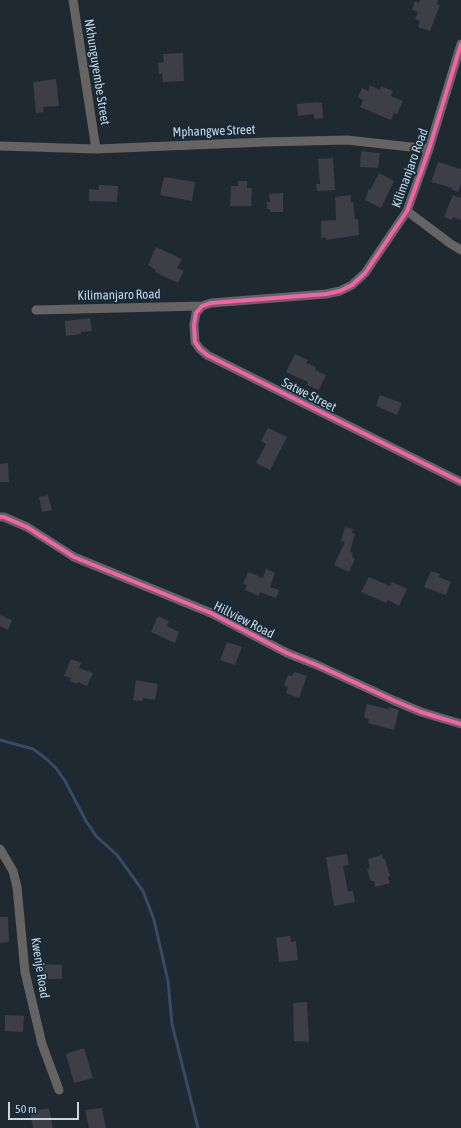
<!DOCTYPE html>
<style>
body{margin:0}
#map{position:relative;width:461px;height:1128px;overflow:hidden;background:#1e2931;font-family:"Asap Condensed",sans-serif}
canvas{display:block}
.scale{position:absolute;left:8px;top:1102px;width:71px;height:18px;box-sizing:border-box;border:2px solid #c8d5de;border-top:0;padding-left:5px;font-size:12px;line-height:14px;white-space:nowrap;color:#c8d5de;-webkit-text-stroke:3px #162a39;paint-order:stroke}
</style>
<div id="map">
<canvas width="461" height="1128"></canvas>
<div class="scale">50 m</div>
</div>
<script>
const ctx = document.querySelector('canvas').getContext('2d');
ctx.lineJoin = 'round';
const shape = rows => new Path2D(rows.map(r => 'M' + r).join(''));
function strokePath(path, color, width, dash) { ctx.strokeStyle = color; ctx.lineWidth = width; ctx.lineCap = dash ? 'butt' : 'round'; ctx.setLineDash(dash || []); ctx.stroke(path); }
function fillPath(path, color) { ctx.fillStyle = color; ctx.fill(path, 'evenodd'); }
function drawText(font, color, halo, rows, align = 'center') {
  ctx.font = font + ' "Asap Condensed",sans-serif'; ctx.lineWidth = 3.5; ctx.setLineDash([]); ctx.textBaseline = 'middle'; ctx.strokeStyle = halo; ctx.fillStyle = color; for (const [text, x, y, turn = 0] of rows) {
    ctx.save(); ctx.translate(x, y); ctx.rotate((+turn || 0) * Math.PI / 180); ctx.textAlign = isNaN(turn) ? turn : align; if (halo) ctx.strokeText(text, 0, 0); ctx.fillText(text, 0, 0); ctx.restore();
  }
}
strokePath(shape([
 [0,740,33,749,44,757,56,768,65,781,86,821,96,836,117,855,143,891,154,920,168,981,172,1024,198,1128]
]), '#384a64', 3);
fillPath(shape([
 [420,0,438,0,437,4,440,5,430,31,418,27,420,21,415,19,418,12,412,10,415,1,419,3],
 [183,53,184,81,163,82,162,74,159,74,158,63,164,62,163,54],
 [56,79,59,106,43,107,44,112,36,113,33,82],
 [370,85,380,90,381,86,393,91,391,96,403,101,397,114,394,113,391,120,360,107,363,100,358,97,362,88,368,91],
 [318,102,322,103,323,118,314,119,314,114,298,116,297,104],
 [361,151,380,153,378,168,360,167],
 [333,158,335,190,317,191,316,184,320,184,318,159],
 [438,162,461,169,461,184,458,192,452,190,452,188,431,182],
 [379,173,394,181,381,208,365,200,369,188,370,190],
 [164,177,195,182,192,201,160,195],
 [238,181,247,181,247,188,252,188,251,206,230,206,231,186,238,186],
 [99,185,118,186,117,202,89,201,89,189,99,190],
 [283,193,283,212,270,212,270,209,267,209,267,202,270,202,269,194],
 [351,195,351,202,353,202,355,219,358,219,359,235,326,240,326,237,321,238,321,221,336,220,335,197],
 [453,195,461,198,461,220,453,217,452,220,444,217],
 [156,247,182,259,177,268,184,271,178,283,155,272,156,270,148,265],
 [90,318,92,331,81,332,81,334,66,336,65,321],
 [295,354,308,360,306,363,316,367,315,370,326,375,319,390,307,385,308,382,286,372],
 [380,395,402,403,397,415,376,406],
 [268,428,287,437,270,470,256,463,266,444,261,441],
 [8,463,9,482,0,482,0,464],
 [48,495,52,510,42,512,39,497],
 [345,527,353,529,352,533,355,534,350,552,353,553,352,557,355,559,349,572,334,565,345,542,341,541],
 [266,569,275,573,270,587,279,590,276,598,260,592,259,596,245,590,247,585,243,584,248,572,263,578],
 [431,571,440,574,439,577,451,582,446,595,424,587],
 [369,577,390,586,392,582,407,589,399,606,388,600,386,603,361,592],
 [0,615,12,620,8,630,0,626],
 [158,616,169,621,167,626,179,632,175,643,151,632],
 [227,642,242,647,235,665,220,660],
 [71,659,81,663,79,668,93,673,87,686,78,682,77,684,70,681,71,678,64,676],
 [294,672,307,676,299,698,286,693,288,687,284,685,288,675,292,676],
 [136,680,158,684,155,700,143,698,142,701,133,700],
 [367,704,388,709,389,707,399,710,394,730,368,723,369,719,364,717],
 [347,854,349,865,343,866,348,891,353,891,355,902,334,906,326,857],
 [382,855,383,859,385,859,390,876,388,877,390,883,375,887,374,881,371,881,367,869,370,868,368,859],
 [0,917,8,917,9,942,0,943],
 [290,936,291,942,296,941,298,960,279,962,276,938],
 [38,964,62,965,62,979,47,979,47,985,38,985],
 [307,1002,309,1042,294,1041,293,1003],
 [5,1015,24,1016,23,1032,5,1031],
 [84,1048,93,1078,74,1083,66,1054],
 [49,1108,53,1128,33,1128,30,1112],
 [102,1108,106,1128,89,1128,85,1110]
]), '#3e3e47');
strokePath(shape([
 [73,0,96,149],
 [461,44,429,149,407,211,365,273,352,285,340,291,326,294,211,303,202,306,196,313,194,325,195,342,200,349,207,355,461,482],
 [0,146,96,149,265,142,347,140,429,149],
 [407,211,451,244,461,250],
 [36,310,202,306],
 [0,517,4,517,27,527,74,557,211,613,287,653,317,665,395,701,421,712,461,724],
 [0,849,13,871,17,887,25,972,42,1044,59,1090]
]), '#666462', 9);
strokePath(shape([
 [461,44,429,149,407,211,365,273,352,285,340,291,326,294,211,303,202,306,196,313,194,325,195,342,200,349,207,355,461,482],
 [0,517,4,517,27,527,74,557,211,613,287,653,317,665,395,701,421,712,461,724]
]), '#f560ab', 4);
drawText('13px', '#c8d5de', '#162a39', [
 ["Nkhunguyembe Street",97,72,81],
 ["Mphangwe Street",214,131,-2],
 ["Kilimanjaro Road",410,168,-70],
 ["Kilimanjaro Road",119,295,-1],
 ["Satwe Street",309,395,27],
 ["Hillview Road",244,620,27],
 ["Kwenje Road",40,968,81]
]);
</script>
